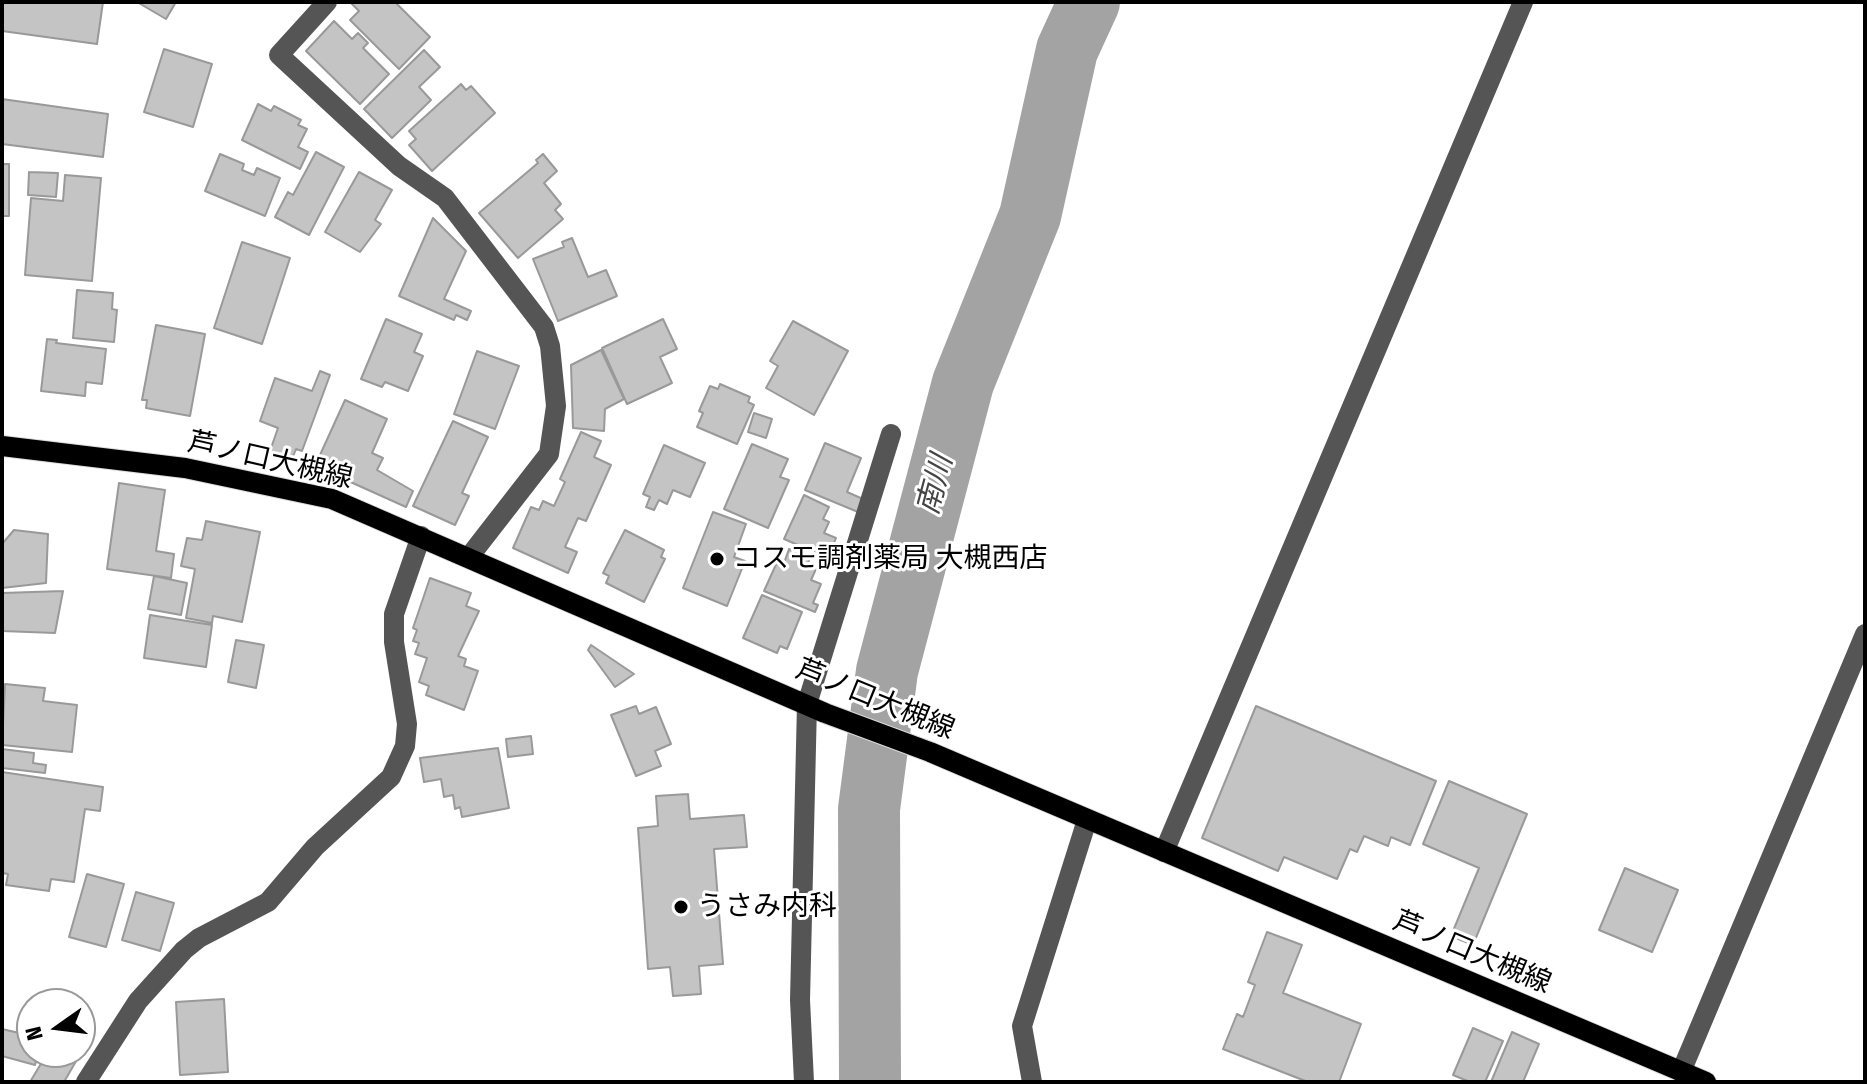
<!DOCTYPE html>
<meta charset="utf-8">
<style>
body{margin:0}
#map{position:relative;width:1867px;height:1084px;overflow:hidden;background:#fff;font-family:"Fira Sans Condensed",sans-serif}
canvas{display:block}
.frame{position:absolute;inset:0;border:4px solid #000;pointer-events:none}
.north{position:absolute;left:16px;top:988px;width:80px;height:80px;box-sizing:border-box;background:#fff;border:2px solid #999;border-radius:50%;rotate:256deg;font-size:22px;font-weight:700;line-height:32px;text-align:center;color:#000}
.north::after{content:'';display:block;margin:auto;width:28px;height:36px;background:#000;clip-path:polygon(50% 0,100% 100%,50% 72%,0 100%)}
</style>
<div id="map">
<canvas width="1867" height="1084"></canvas>
<div class="frame"></div>
<div class="north">N</div>
</div>
<script>
const ctx = document.querySelector('canvas').getContext('2d');
ctx.lineJoin = 'round';
const shape = rows => new Path2D(rows.map(r => 'M' + r).join(''));
function strokePath(path, color, width, dash) { ctx.strokeStyle = color; ctx.lineWidth = width; ctx.lineCap = dash ? 'butt' : 'round'; ctx.setLineDash(dash || []); ctx.stroke(path); }
function fillPath(path, color) { ctx.fillStyle = color; ctx.fill(path, 'evenodd'); }
function drawText(font, color, halo, rows, align = 'center') {
  ctx.font = font + ' "Fira Sans Condensed","Noto Sans JP",sans-serif'; ctx.lineWidth = 6; ctx.setLineDash([]); ctx.textBaseline = 'middle'; ctx.strokeStyle = halo; ctx.fillStyle = color; for (const [text, x, y, turn = 0] of rows) {
    ctx.save(); ctx.translate(x, y); ctx.rotate((+turn || 0) * Math.PI / 180); ctx.textAlign = isNaN(turn) ? turn : align; if (halo) ctx.strokeText(text, 0, 0); ctx.fillText(text, 0, 0); ctx.restore();
  }
}
strokePath(shape([
 [870,1082,869,809,887,671,963,383,1030,216,1067,50,1089,2]
]), '#a3a3a3', 62);
const building = shape([
 [2,2,103,2,97,44,2,31,2,2],
 [137,2,176,2,166,19,137,2],
 [350,2,395,2,430,37,399,69,350,20,359,11,350,2],
 [334,21,352,39,358,33,368,43,363,48,389,74,360,104,306,51,334,21],
 [164,49,212,64,193,127,144,112,164,49],
 [424,50,440,67,419,87,431,100,392,138,364,109,424,50],
 [461,84,466,90,471,86,495,113,432,171,409,145,416,139,409,131,461,84],
 [2,99,108,114,103,157,2,144,2,99],
 [258,104,271,111,274,106,301,120,298,125,307,129,298,147,308,152,300,169,242,140,258,104],
 [316,152,344,167,309,235,275,217,288,192,293,195,316,152],
 [220,154,244,164,242,170,254,175,257,168,280,178,265,216,205,191,220,154],
 [543,154,557,171,544,183,561,204,555,210,563,219,518,258,479,213,538,163,536,160,543,154],
 [2,164,9,164,9,216,2,216,2,164],
 [29,172,58,173,56,197,28,195,29,172],
 [359,172,392,190,375,220,381,224,360,252,325,232,359,172],
 [65,175,101,178,92,281,25,275,31,198,63,201,65,175],
 [433,218,466,251,444,299,471,311,467,320,456,315,454,320,399,296,433,218],
 [572,238,588,277,606,270,617,296,558,321,533,259,564,247,562,242,572,238],
 [242,242,290,258,262,344,214,328,242,242],
 [77,290,113,293,112,309,117,310,114,342,73,338,77,290],
 [386,319,422,334,414,352,423,356,408,391,385,382,382,387,361,379,386,319],
 [663,319,677,349,660,357,672,383,627,404,602,348,663,319],
 [793,321,848,351,814,415,766,388,778,366,770,361,793,321],
 [156,325,205,334,190,416,146,408,147,400,142,400,156,325],
 [47,339,57,340,56,343,106,349,102,384,86,382,85,396,41,391,47,339],
 [601,350,624,399,605,409,604,431,573,428,571,365,601,350],
 [477,351,519,366,495,429,454,414,477,351],
 [320,371,330,375,302,451,296,449,292,459,270,451,278,428,260,421,275,378,312,391,320,371],
 [720,384,750,397,748,402,754,405,737,444,697,427,703,413,699,411,710,386,718,389,720,384],
 [345,400,387,419,372,453,383,458,377,470,413,491,406,507,315,466,345,400],
 [754,413,772,419,766,438,748,432,754,413],
 [453,421,488,437,462,493,469,496,455,525,413,506,453,421],
 [581,432,601,441,594,457,611,465,586,521,578,518,565,547,577,552,568,573,513,548,531,507,539,510,543,501,554,506,565,482,560,479,581,432],
 [825,443,861,458,847,492,863,499,858,512,805,490,825,443],
 [752,444,788,459,780,477,789,480,768,528,724,509,752,444],
 [664,445,705,463,690,497,673,490,667,504,659,500,654,510,646,507,650,497,643,494,664,445],
 [119,483,165,490,156,551,174,554,171,578,107,569,119,483],
 [804,495,829,507,823,519,829,522,824,533,836,538,828,558,784,539,804,495],
 [713,512,746,524,734,557,745,561,727,606,683,588,713,512],
 [206,521,260,532,242,622,213,616,212,623,186,618,195,569,181,566,187,538,202,540,206,521],
 [14,530,48,534,46,583,2,588,2,544,14,530],
 [625,530,664,550,661,557,665,559,644,602,606,583,609,576,603,573,625,530],
 [789,549,810,558,807,566,816,569,811,580,821,584,813,603,818,605,815,612,764,591,778,560,784,563,789,549],
 [154,576,187,583,181,615,148,609,154,576],
 [430,578,471,593,466,606,479,611,458,656,466,659,464,666,478,671,464,710,426,695,429,686,419,682,427,658,415,654,419,643,413,641,417,630,413,628,430,578],
 [63,591,55,633,2,631,2,593,63,591],
 [762,595,802,612,787,649,780,646,777,653,743,638,762,595],
 [150,615,212,625,206,667,144,658,150,615],
 [236,640,264,645,256,688,228,682,236,640],
 [591,645,634,674,615,687,588,650,591,645],
 [5,684,45,688,43,701,77,705,72,752,2,745,5,684],
 [636,706,639,714,656,707,671,744,655,751,661,766,636,776,611,715,636,706],
 [1256,706,1436,781,1410,845,1391,837,1388,846,1364,836,1357,852,1350,849,1337,879,1284,857,1278,871,1202,838,1256,706],
 [531,736,533,754,508,757,506,739,531,736],
 [498,748,509,808,462,817,460,807,455,809,453,795,444,797,441,779,424,782,420,758,498,748],
 [2,749,34,753,33,763,46,765,45,773,2,768,2,749],
 [2,772,103,787,100,811,85,809,74,882,51,879,49,891,6,885,8,874,2,873,2,772],
 [1449,781,1527,814,1473,945,1451,936,1479,868,1423,844,1449,781],
 [688,794,690,819,744,815,747,847,714,849,723,964,699,966,701,994,673,996,670,967,648,969,638,828,658,826,656,796,688,794],
 [1625,868,1678,890,1652,952,1599,930,1625,868],
 [87,874,124,884,106,947,69,937,87,874],
 [136,892,174,903,160,951,122,940,136,892],
 [1267,932,1302,945,1283,993,1361,1024,1339,1082,1308,1082,1223,1049,1237,1014,1243,1017,1255,985,1248,982,1267,932],
 [224,999,228,1072,180,1075,176,1002,224,999],
 [1473,1028,1503,1041,1485,1082,1470,1082,1453,1075,1473,1028],
 [2,1029,32,1036,32,1052,39,1052,35,1065,2,1056,2,1029],
 [1512,1032,1539,1044,1523,1082,1491,1082,1512,1032],
 [48,1052,73,1052,79,1056,64,1082,30,1082,48,1052]
]);
fillPath(building, '#c4c4c4');
strokePath(building, '#999', 2);
const major = shape([
 [2,446,185,468,332,499,825,713,930,752,1706,1082]
]);
strokePath(major, '#dbdbdb', 22);
strokePath(shape([
 [327,2,279,55,399,166,445,198,544,327,550,346,556,406,549,454,469,557],
 [1164,852,1523,2],
 [1681,1072,1865,634],
 [86,1082,138,1001,184,950,199,938,268,902,315,847,391,777,405,746,407,724,394,642,394,614,421,536],
 [804,1082,800,1000,807,704,891,434],
 [1032,1082,1022,1026,1087,820]
]), '#555', 20);
strokePath(major, '#000', 20);
for (const [x, y, r, color] of [
 [717,559,8,"#000"],
 [681,907,8,"#000"]
]) { const dot = new Path2D(); dot.arc(x, y, r, 0, 2 * Math.PI); ctx.fillStyle = color; ctx.fill(dot); strokePath(dot, '#fff', 3); }
drawText('28px', '#000', '#fff', [
 ["芦ノ口大槻線",270,461,13],
 ["芦ノ口大槻線",875,700,22],
 ["芦ノ口大槻線",1472,953,23]
]);
drawText('28px', '#000', '#fff', [
 ["コスモ調剤薬局 大槻西店",733,559],
 ["うさみ内科",697,907]
], 'left');
drawText('italic 30px', '#444', '#fff', [
 ["南川",936,485,-75]
]);
</script>
